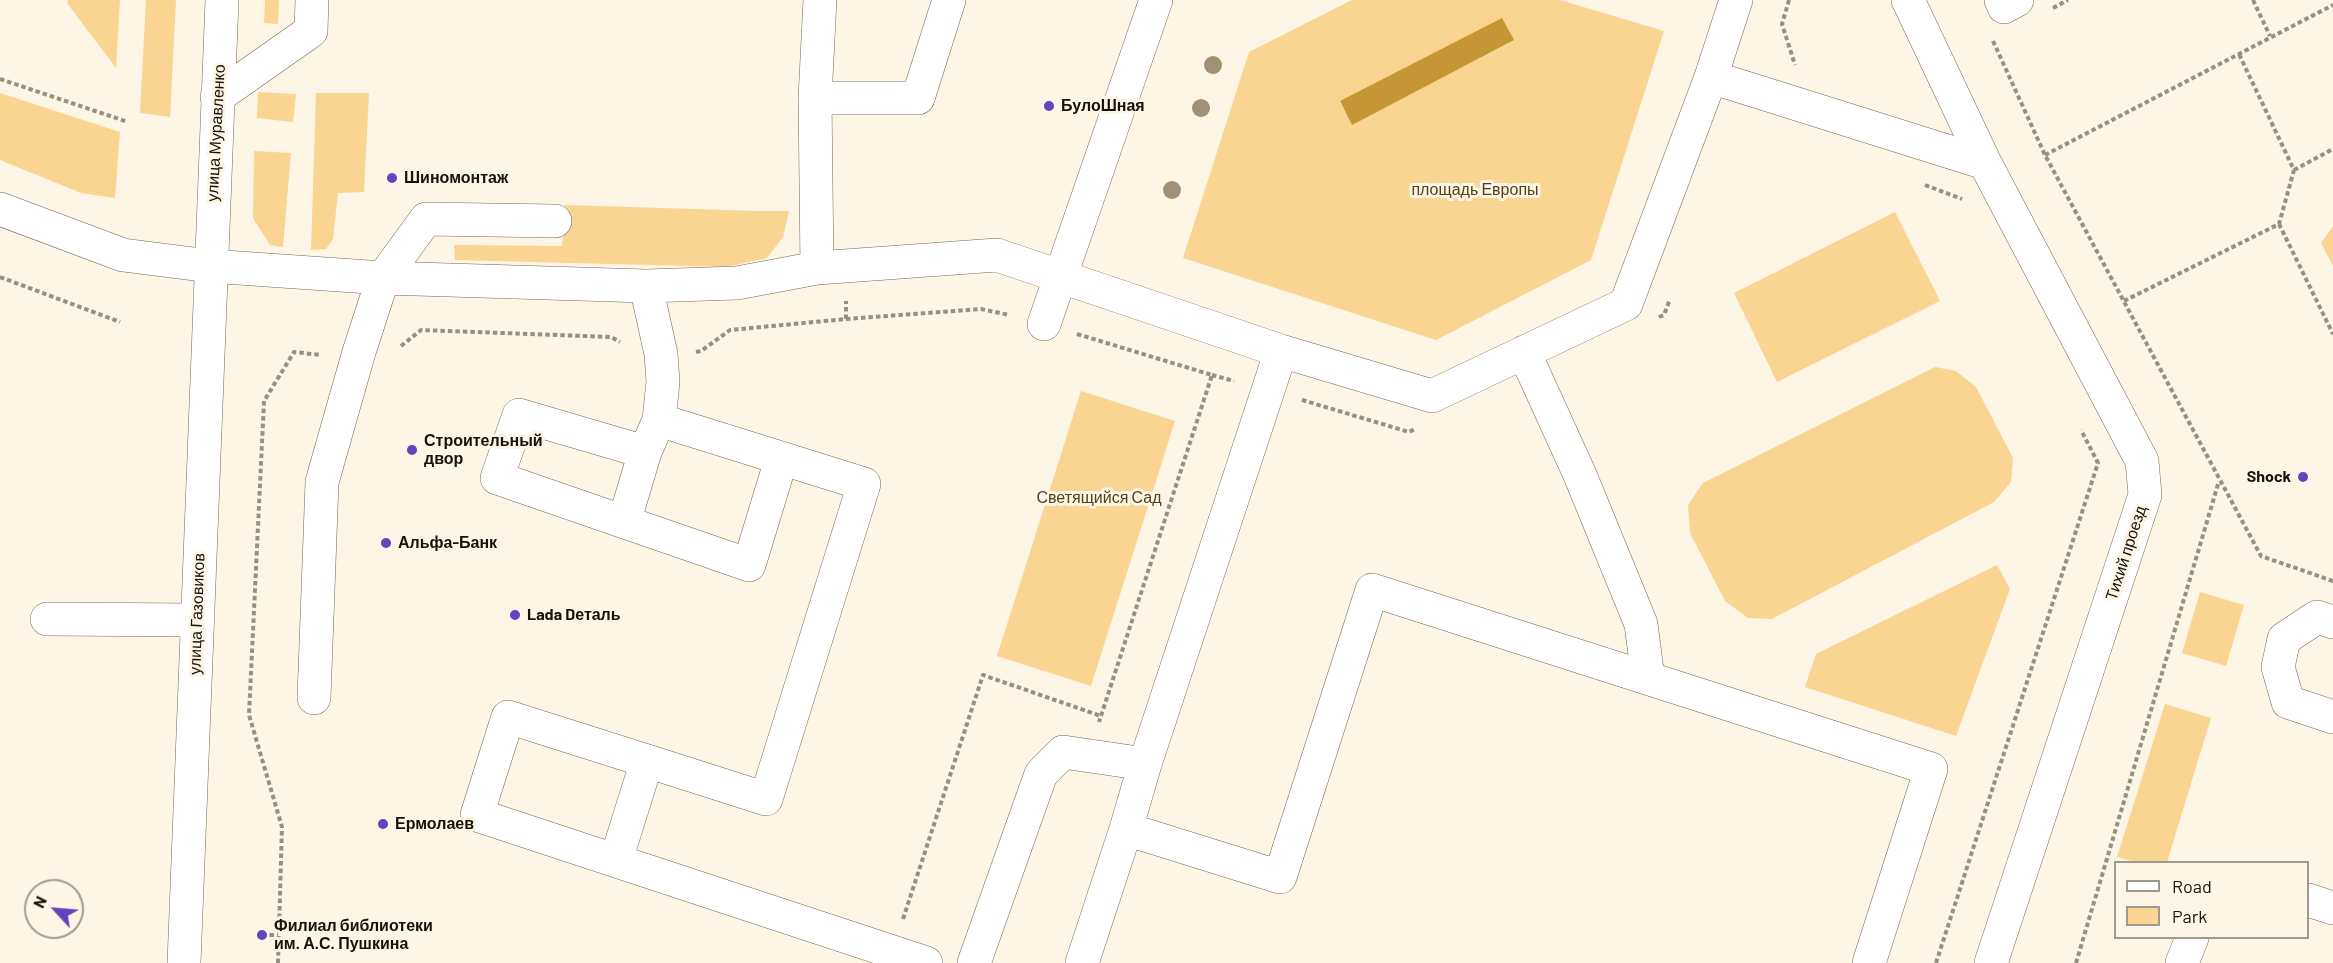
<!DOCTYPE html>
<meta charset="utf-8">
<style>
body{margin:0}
#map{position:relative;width:2333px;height:963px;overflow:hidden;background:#fdf5e5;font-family:Barlow,sans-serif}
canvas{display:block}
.legend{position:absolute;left:2114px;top:861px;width:195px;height:78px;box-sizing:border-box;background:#fdf5e5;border:2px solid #a09a8e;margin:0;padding:8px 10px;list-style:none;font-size:18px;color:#15110b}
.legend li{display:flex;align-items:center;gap:12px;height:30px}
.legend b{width:30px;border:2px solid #a09a8e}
.north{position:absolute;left:24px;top:879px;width:60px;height:60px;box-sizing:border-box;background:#fdf5e5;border:2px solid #a09a8e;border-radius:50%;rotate:296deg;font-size:16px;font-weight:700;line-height:24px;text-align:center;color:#15110b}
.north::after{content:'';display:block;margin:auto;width:21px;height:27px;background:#6543bb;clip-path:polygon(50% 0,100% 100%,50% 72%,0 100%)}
</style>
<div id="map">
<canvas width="2333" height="963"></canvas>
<ul class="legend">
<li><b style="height:8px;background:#fff"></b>Road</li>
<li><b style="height:16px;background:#fad491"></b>Park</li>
</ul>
<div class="north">N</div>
</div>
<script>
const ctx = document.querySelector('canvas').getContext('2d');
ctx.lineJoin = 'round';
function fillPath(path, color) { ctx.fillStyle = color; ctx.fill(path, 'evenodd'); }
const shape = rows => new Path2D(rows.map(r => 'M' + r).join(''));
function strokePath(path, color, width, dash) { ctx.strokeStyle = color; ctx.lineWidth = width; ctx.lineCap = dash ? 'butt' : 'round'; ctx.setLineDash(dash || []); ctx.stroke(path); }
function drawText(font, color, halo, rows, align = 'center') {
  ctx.font = font + ' Barlow,sans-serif'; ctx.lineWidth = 6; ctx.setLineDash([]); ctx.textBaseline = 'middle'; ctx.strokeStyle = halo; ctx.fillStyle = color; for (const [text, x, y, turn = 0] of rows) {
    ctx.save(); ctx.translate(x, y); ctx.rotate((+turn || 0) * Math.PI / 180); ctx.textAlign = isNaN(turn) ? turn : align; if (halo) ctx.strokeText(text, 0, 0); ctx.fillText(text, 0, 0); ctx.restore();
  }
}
fillPath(shape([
 [68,0,120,0,116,68,67,3],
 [146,0,176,0,170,117,140,113],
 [265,0,279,0,278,24,264,23],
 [1352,0,1560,0,1664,31,1591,260,1436,340,1183,258,1249,52],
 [1513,41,1352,124,1340,102,1340,101],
 [258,92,296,94,293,122,257,118],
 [0,93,120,132,115,198,81,193,0,160],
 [316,93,369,93,364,192,338,193,333,239,326,249,311,250],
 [254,151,291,153,283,247,270,245,253,218],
 [565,205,757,211,789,211,783,237,767,258,726,267,455,260,454,245,562,246],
 [1895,212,1940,301,1777,382,1734,293],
 [2333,226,2333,266,2321,243],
 [1935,367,1956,371,1976,387,2013,458,2011,482,1994,502,1772,619,1748,618,1725,601,1690,533,1688,505,1703,483],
 [1081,391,1175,421,1091,686,997,656],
 [1997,565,2010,589,1956,736,1805,687,1816,654],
 [2200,592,2244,605,2226,666,2182,653],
 [2165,704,2211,718,2167,862,2136,862,2117,857]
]), '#fad491');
fillPath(shape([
 [1502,18,1514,40,1352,125,1340,101]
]), '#c69534');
const minor = shape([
 [1908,0,1985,163,2142,461,2145,495,1991,963],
 [2001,0,2004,7,2017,0],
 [1711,77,1985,163],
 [217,97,311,31,312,0],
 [815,98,918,98,949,0],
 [0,209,123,255,210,266,383,278,646,286,737,283,817,268,997,255,1281,351,1432,396,1626,304,1711,77,1736,0],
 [817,268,815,98,820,0],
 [1044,324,1156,0],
 [1524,352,1580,475,1641,624,1648,678],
 [645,452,519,415,497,478,749,565,781,460],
 [624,522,645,452,659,420,663,382,661,354,646,286],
 [47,619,197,620],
 [2333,622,2317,617,2284,639,2278,667,2288,702,2333,717],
 [314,698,322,482,359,352,383,278,426,219,555,221],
 [647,761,766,799,864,484,659,420],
 [1126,829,1145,764],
 [616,860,647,761,508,717,477,815,926,963],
 [2308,900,2333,908],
 [974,963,1041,774,1063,752,1145,764,1281,351],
 [1082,963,1126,829,1280,877,1372,590,1931,769,1869,963],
 [2182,963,2192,938]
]);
const major = shape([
 [184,963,222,0]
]);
strokePath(minor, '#726958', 34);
strokePath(major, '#726958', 34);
strokePath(shape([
 [1789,0,1782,24,1795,65],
 [2253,0,2270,36],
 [2053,8,2068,0],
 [1993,41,2045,155,2261,556,2333,581],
 [0,79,128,122],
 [2045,155,2333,5],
 [2294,170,2333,149],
 [1925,185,1962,199],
 [2279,224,2333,334],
 [0,277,120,322],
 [2124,301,2279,224,2294,170,2238,52],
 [1659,317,1664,315,1670,299],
 [846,319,981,309,1009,315],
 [1077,334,1212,375,1099,722],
 [401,346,421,330,611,337,620,342],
 [696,352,701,351,730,330,846,319,846,301],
 [1212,375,1234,381],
 [1302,400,1409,432,1415,429],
 [903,919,983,675,1101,716],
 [262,935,278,935],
 [278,963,282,827,249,715,264,401,294,352,321,355],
 [1936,963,2098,463,2081,430],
 [2076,963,2219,481]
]), '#969084', 4, [4.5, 3]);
strokePath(minor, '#fff', 33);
strokePath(major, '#fff', 33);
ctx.fillStyle = '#a09174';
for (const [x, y] of [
 [1213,65],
 [1201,108],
 [1172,190]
]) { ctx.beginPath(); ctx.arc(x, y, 9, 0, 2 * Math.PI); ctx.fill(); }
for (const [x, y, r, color] of [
 [1049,106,6,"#6543bb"],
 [392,178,6,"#6543bb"],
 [412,450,6,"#6543bb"],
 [2303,477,6,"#6543bb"],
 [386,543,6,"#6543bb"],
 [515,615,6,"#6543bb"],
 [383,824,6,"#6543bb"],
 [262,935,6,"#6543bb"]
]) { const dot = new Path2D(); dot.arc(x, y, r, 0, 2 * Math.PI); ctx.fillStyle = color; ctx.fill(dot); strokePath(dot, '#fdf5e5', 2); }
drawText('bold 16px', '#15110b', '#fdf5e5', [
 ["БулоШная",1061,106],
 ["Шиномонтаж",404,178],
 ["Строительный",424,441],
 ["двор",424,459],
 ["Shock",2291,477,"right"],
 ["Альфа-Банк",398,543],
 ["Lada Dеталь",527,615],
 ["Ермолаев",395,824],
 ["Филиал библиотеки",274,926],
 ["им. А.С. Пушкина",274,944]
], 'left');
drawText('16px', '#15110b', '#fdf5e5', [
 ["улица Муравленко",216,133,-87],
 ["Тихий проезд",2126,553,-72],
 ["улица Газовиков",197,614,-88]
]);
drawText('16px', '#533f18', '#fdf5e5', [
 ["площадь Европы",1475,190],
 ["Светящийся Сад",1099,498]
]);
</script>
